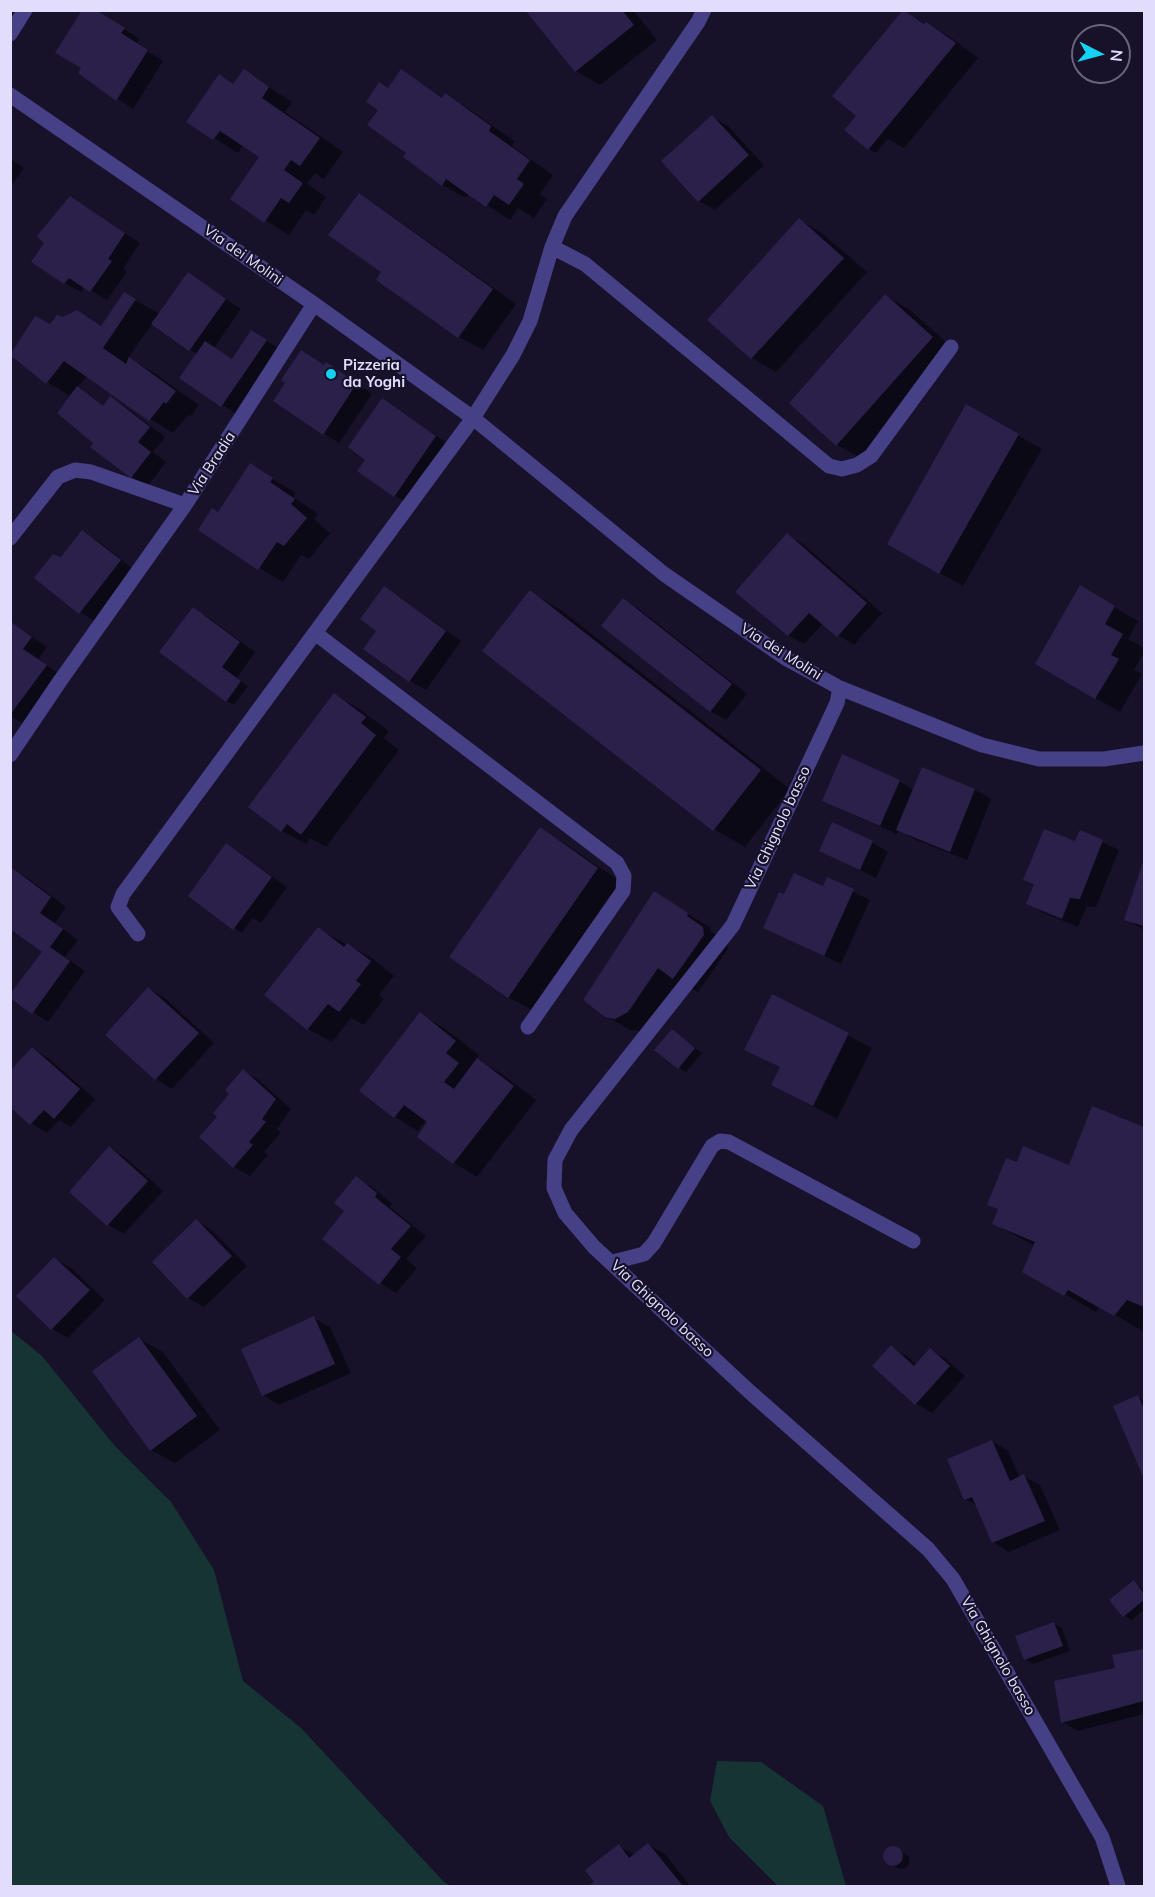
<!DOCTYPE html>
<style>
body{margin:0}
#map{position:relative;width:1155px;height:1897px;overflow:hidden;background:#17122a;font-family:Mulish,sans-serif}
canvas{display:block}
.frame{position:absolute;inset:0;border:12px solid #e2ddfd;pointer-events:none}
.north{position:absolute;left:1071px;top:24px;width:60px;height:60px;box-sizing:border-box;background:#17122a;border:2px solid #68637e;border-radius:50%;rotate:96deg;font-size:16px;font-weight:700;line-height:24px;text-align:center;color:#e2ddfd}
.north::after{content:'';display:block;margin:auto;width:21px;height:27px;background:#14d3f2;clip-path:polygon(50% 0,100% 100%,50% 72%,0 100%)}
</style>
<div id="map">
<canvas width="1155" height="1897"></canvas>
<div class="frame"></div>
<div class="north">N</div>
</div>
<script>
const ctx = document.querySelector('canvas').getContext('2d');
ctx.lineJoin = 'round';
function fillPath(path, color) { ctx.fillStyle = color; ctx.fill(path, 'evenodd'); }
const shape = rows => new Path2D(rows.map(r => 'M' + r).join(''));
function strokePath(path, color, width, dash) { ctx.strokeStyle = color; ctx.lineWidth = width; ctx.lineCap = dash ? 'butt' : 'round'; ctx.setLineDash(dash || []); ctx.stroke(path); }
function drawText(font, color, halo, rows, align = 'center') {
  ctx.font = font + ' Mulish,sans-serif'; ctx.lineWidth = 4.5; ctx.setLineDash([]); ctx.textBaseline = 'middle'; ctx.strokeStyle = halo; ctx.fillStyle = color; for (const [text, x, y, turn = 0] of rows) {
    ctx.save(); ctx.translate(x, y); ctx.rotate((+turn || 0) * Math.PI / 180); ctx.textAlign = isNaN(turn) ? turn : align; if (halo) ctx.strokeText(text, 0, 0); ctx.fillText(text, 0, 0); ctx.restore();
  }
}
fillPath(shape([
 [10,1330,42,1356,114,1445,171,1502,214,1570,243,1681,301,1728,443,1881,451,1886,11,1886],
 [717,1761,761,1762,823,1806,846,1886,778,1886,729,1837,710,1801]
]), '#163434');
fillPath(shape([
 [10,10,20,10,10,25],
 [94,10,140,39,136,44,163,61,133,109,80,73,83,68],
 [527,10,633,10,657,40,600,85,576,71],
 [904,12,950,37,978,58,904,148,888,139,876,153,869,149,858,116],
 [244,71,292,102,285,112,343,152,324,179,315,173,307,184,326,197,314,215,306,210,289,235,232,199,261,157,243,145,238,153,188,122,220,76,234,85],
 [401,71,443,98,445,95,469,109,514,141,512,146,553,175,540,194,547,199,534,218,518,208,510,220,469,194,466,198,442,185,408,152,380,110,389,90],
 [712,117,728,126,764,165,715,210,699,201],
 [10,159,24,168,10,187],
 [359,195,375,204,516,304,483,350,459,337,378,279,384,272],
 [70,197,140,243,123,269,127,272,107,300,85,287,81,292,65,283,46,243],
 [800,220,823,234,867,272,776,372,752,358,710,320],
 [188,274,241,309,214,348,233,360,252,332,282,350,238,415,222,405,197,354,152,324,128,358,153,372,199,405,191,416,188,415,173,433,150,419,87,376,77,388,104,407,111,398,127,408,165,437,153,452,166,462,148,486,132,477,92,447,95,443,70,396,47,382,50,326,77,312,102,326,124,294,160,314],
 [886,296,910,310,956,351,861,458,837,445],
 [325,366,343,373,372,394,339,443,323,433],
 [382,400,452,446,411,505,395,496,367,459],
 [966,406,1042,449,963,586,889,544],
 [250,465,296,493,293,497,318,514,314,519,330,533,309,559,301,555,283,582,259,568,218,513],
 [82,532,98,541,136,571,96,622,80,612,36,578,61,559],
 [787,535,803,544,882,613,854,645,838,635,824,623,804,644,788,635],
 [385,588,401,598,461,641,426,690,410,681,378,630],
 [1081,588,1138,621,1128,639,1144,648,1144,652,1134,670,1142,674,1120,712,1037,664],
 [530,592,561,610,790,789,745,847,714,829],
 [623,600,639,609,747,694,726,720,710,711],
 [193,609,209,618,255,652,237,678,248,686,234,705,226,701],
 [10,621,47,647,38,659,62,676,26,725,10,716],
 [334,695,358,708,389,731,384,738,399,750,326,847,310,838,306,844,282,831,250,806],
 [922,769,975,790,991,799,967,860,914,839,899,830,897,834,840,809,824,800,899,781,914,790],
 [540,830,564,843,621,882,532,1010,508,997],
 [1081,832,1119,850,1096,907,1087,906,1078,927,1044,913,1028,904,1035,885,1025,879,1076,843],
 [872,842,888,852,876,878,821,850],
 [227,845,243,855,287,887,261,923,252,918,242,933,234,928],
 [1144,863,1144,930,1126,919],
 [13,870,29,879,66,907,55,923,78,940,65,957,85,971,48,1022,32,1012,44,952],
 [827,879,870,900,841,964,765,928,785,896,823,888],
 [654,893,711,928,710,931,727,942,728,949,698,992,681,982,640,1031,630,1030,606,1016],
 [318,929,372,958,394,976,379,995,384,999,364,1025,351,1018,332,1042,308,1029,266,995],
 [149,989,165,998,214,1043,172,1089,156,1079,107,1035],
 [773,996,872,1048,837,1119,773,1085,781,1068,746,1049],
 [420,1014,444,1028,479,1055,476,1059,502,1074,536,1100,477,1177,454,1163,426,1120,418,1131,395,1117],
 [672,1031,702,1053,686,1072,679,1068],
 [32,1048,48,1058,95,1099,71,1127,59,1120,47,1133,31,1123],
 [243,1071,259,1080,291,1109,277,1129,281,1132,264,1152,268,1155,250,1176,234,1167,219,1117],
 [1093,1108,1144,1128,1144,1332,1100,1306,1096,1312,1024,1271,1035,1246,994,1224,999,1210,989,1204,1018,1164,1070,1167],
 [110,1148,126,1158,163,1191,124,1234,108,1225,71,1192],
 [356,1178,372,1187,392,1204,390,1207,426,1236,406,1259,417,1268,396,1293,380,1283,346,1211],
 [197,1221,213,1231,247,1266,204,1307,188,1298],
 [55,1259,71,1268,105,1300,68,1338,52,1329],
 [314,1318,330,1327,351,1373,279,1405,263,1395],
 [139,1339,163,1352,220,1430,175,1463,151,1450],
 [891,1347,907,1356,917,1365,930,1350,946,1359,965,1376,932,1413,916,1404],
 [1138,1397,1144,1401,1144,1475,1115,1407],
 [992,1441,1008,1451,1020,1478,1024,1476,1040,1485,1060,1530,1009,1552,993,1542,978,1506,966,1499],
 [1134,1582,1144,1590,1144,1610,1132,1620,1124,1616],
 [1054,1624,1062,1628,1070,1651,1033,1664,1025,1659],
 [1144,1651,1144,1714,1078,1731,1062,1722,1117,1669,1114,1656],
 [649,1845,665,1854,690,1886,590,1886,596,1882,619,1846,635,1855],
 [890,1847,895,1848,909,1857,909,1864,904,1869,897,1868,885,1859,886,1850]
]), '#0007');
fillPath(shape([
 [82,10,96,10,125,28,121,33,148,50,116,101,78,73,81,68,55,53],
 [525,10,622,10,634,25,575,72],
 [903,10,924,24,926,22,956,43,868,150,844,130,856,116,832,96],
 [244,69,269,87,262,98,320,138,300,166,291,160,284,170,303,183,289,203,281,198,264,223,230,199,259,157,220,131,213,140,186,122,219,74,233,84],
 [401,69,442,98,445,93,491,126,489,131,530,160,517,179,524,184,509,205,494,195,486,207,446,179,442,186,403,157,406,153,367,125,378,110,366,102,379,82,388,88],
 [712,115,749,155,698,202,661,161],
 [359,193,493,289,458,338,376,280,381,272,328,235],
 [70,196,125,233,108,259,112,261,90,292,69,278,64,284,31,262,44,243,37,236],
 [799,218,844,258,751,359,707,320],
 [188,272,226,299,189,351,151,324],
 [124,292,136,299,103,348,126,364,129,357,176,391,166,404,164,402,149,421,64,361,46,384,10,355,35,316,50,324,57,315,63,317,77,310,101,326],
 [885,294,933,337,836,446,789,403],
 [251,330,267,340,221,407,179,378,205,341,232,359],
 [301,350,324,365,326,362,357,383,323,435,273,401,285,383,281,380],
 [77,386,103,406,110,396,150,427,138,442,151,452,131,478,90,447,93,443,57,413],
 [382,398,436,436,394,497,357,471,365,460,348,447],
 [966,404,1019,434,939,574,887,544],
 [250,463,273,478,270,482,295,499,291,504,307,518,284,546,277,542,258,570,198,530,212,508,218,512],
 [82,530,121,560,79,614,34,578,53,554,61,557],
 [787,533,867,603,837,637,809,613,788,636,735,592],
 [1080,585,1115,606,1105,624,1123,634,1111,655,1119,659,1095,699,1035,664],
 [384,586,446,631,409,682,363,649,376,631,360,619],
 [530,590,761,770,713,831,482,651],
 [623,598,732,684,710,712,601,626],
 [193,607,240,642,222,667,241,681,226,702,159,652],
 [10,621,32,637,23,649,47,665,10,715],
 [334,693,366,717,361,723,376,735,301,835,287,824,281,832,248,807],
 [842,754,900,780,880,826,822,801],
 [922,767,975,789,950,852,896,830],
 [832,822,873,841,860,870,819,851],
 [540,827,598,868,508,998,449,957],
 [1044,829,1075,841,1080,830,1103,840,1080,899,1070,898,1062,919,1026,904,1034,884,1023,880],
 [226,843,272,877,233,930,188,896],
 [1144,859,1144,926,1124,920],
 [12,868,51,897,40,913,63,929,50,947,70,961,32,1014,10,998,10,994,42,952,10,929,10,871],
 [794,873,823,886,827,877,854,889,824,956,763,928,779,892,784,894],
 [654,891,688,913,687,916,703,927,704,935,673,979,658,968,628,1012,615,1019,605,1017,583,1000],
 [318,927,344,947,347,943,371,961,356,981,361,984,339,1012,328,1004,307,1030,264,995],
 [148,987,199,1033,155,1080,105,1035],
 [772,994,849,1033,813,1106,771,1085,780,1067,744,1050],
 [420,1012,456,1041,446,1053,459,1063,444,1082,454,1089,477,1058,514,1086,453,1164,417,1137,427,1122,404,1105,394,1118,359,1091],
 [672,1029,695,1048,678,1069,654,1050],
 [32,1047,80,1089,54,1119,44,1110,30,1125,10,1107,10,1071],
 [243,1069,276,1099,262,1119,266,1122,249,1142,253,1145,233,1168,199,1137,217,1117,213,1113,229,1094,225,1090],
 [1092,1106,1144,1127,1144,1307,1127,1300,1114,1316,1068,1290,1064,1296,1022,1272,1035,1242,992,1224,998,1209,987,1205,1006,1158,1017,1162,1023,1146,1069,1165],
 [109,1146,148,1181,107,1226,69,1192],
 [356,1176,377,1193,375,1197,411,1226,391,1249,401,1257,379,1285,322,1239,344,1211,334,1203],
 [196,1219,232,1256,187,1299,152,1262],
 [54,1257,90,1290,51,1330,16,1296],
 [314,1316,335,1364,262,1396,241,1349],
 [139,1337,197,1416,150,1451,92,1371],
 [891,1345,914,1366,930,1348,950,1366,915,1405,872,1366],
 [1138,1395,1143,1407,1144,1406,1144,1479,1113,1406],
 [992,1440,1010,1481,1024,1474,1045,1521,992,1543,972,1497,964,1500,947,1459],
 [1134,1580,1144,1594,1144,1600,1123,1617,1109,1600],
 [1054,1622,1063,1646,1024,1660,1015,1636],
 [1144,1649,1144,1701,1061,1723,1054,1681,1115,1668,1112,1655],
 [648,1843,683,1886,588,1886,594,1882,585,1870,619,1844,629,1858],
 '883 1856a10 10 0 1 1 20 0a10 10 0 1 1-20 0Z'
]), '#2a204a');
strokePath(shape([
 [10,34,25,10],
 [10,95,314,304,473,418,664,574,787,659,840,688,982,745,1039,759,1104,759,1144,753],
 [552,247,585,264,829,466,842,469,857,465,871,456,951,347],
 [10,538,58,477,75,470,91,472,185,505,314,304],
 [315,633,617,863,624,876,623,891,528,1027],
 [840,688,837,703,733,925,571,1130,555,1160,554,1188,565,1213,594,1247,751,1393,928,1549,953,1579,1102,1837,1118,1886],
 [10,755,60,681,185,505],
 [138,934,118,907,123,894,473,418,513,355,530,321,552,247,565,216,698,22,704,10],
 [613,1262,644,1254,654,1243,712,1146,720,1141,729,1142,913,1241]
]), '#464086', 15);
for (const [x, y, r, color] of [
 [331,374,6,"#14d3f2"]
]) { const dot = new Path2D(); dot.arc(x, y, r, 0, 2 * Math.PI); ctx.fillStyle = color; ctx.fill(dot); strokePath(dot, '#17122a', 2); }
drawText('15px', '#e2ddfd', '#17122a', [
 ["Via dei Molini",243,255,35],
 ["Via Bradia",212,464,-57],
 ["Via dei Molini",781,652,32],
 ["Via Ghignolo basso",778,828,-65],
 ["Via Ghignolo basso",662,1309,43],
 ["Via Ghignolo basso",998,1656,60]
]);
drawText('bold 15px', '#e2ddfd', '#17122a', [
 ["Pizzeria",343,365],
 ["da Yoghi",343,382]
], 'left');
</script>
